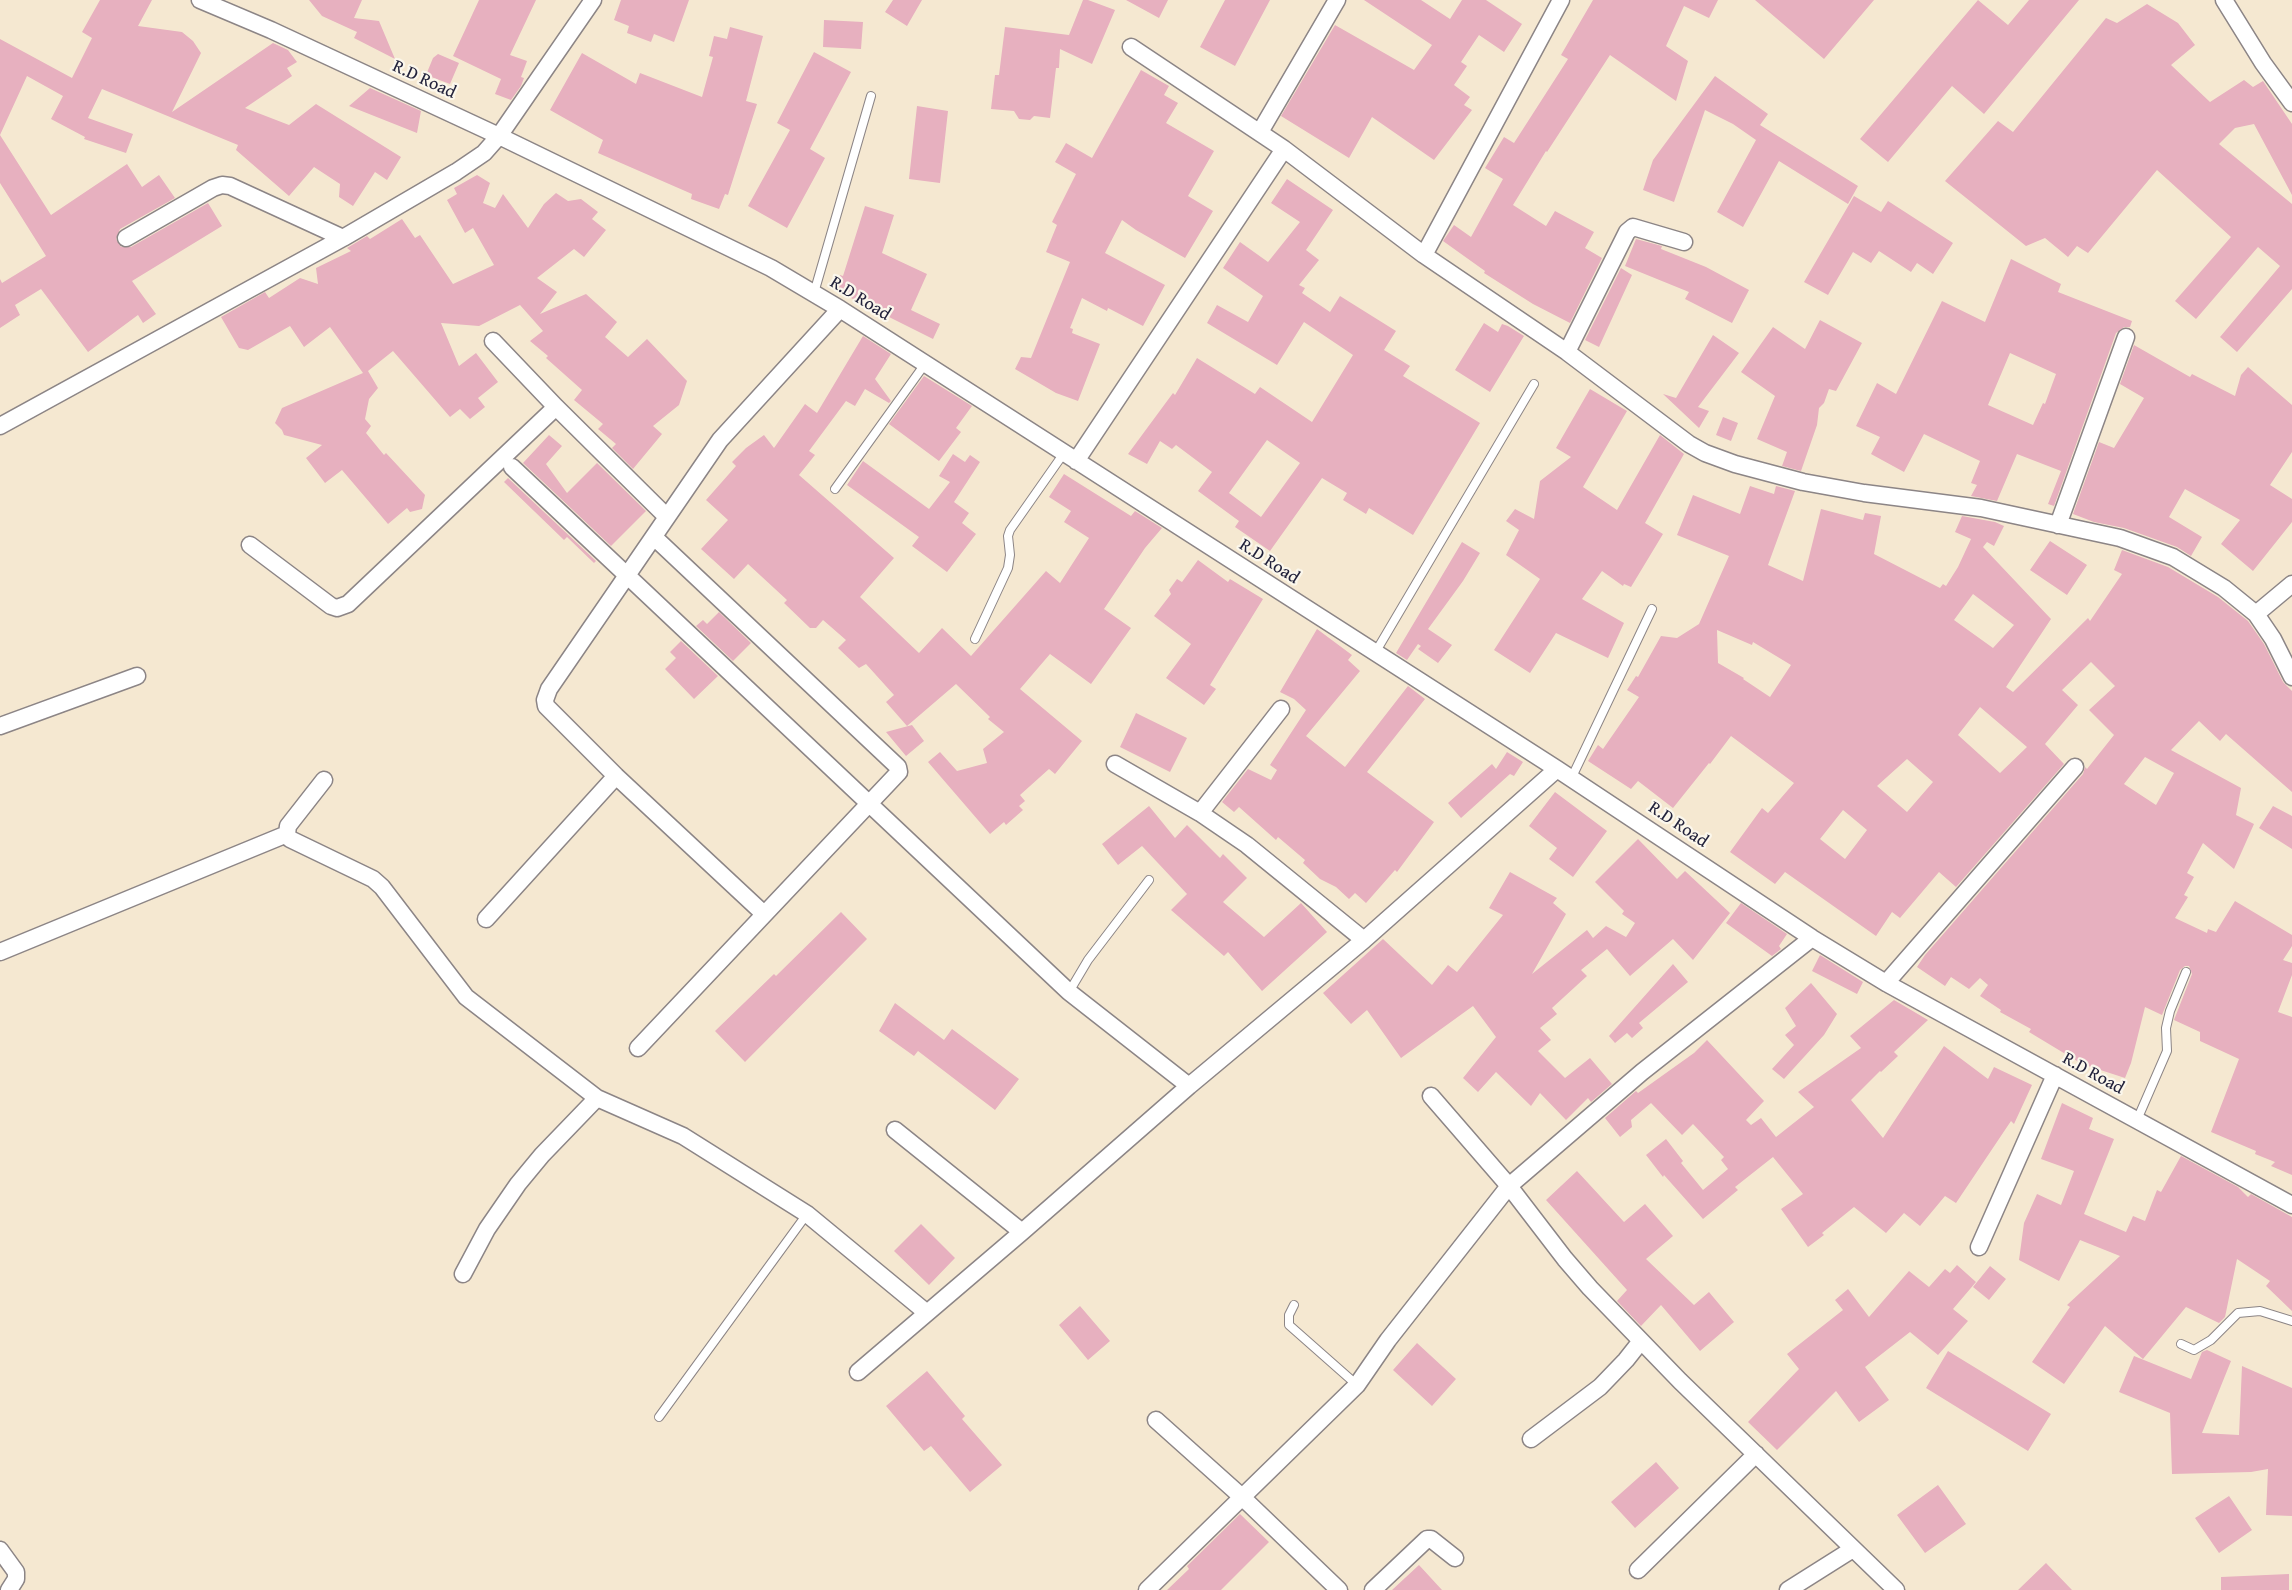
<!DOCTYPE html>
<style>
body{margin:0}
canvas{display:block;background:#f5e8d1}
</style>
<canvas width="2292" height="1590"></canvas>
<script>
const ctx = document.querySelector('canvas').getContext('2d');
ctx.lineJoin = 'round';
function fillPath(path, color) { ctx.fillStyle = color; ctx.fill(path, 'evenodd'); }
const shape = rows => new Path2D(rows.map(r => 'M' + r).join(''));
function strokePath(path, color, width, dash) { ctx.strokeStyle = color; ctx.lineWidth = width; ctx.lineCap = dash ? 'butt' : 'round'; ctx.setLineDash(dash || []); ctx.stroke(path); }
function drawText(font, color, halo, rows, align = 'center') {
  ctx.font = font + ' "Gentium Book Plus",serif'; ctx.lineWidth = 4.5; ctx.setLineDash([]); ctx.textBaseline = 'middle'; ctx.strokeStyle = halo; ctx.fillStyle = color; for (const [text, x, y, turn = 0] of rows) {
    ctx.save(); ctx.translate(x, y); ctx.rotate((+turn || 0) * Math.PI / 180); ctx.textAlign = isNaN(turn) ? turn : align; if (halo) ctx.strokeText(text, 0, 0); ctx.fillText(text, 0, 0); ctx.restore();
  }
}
fillPath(shape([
 [100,0,152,0,138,26,182,32,193,41,201,53,172,112,273,43,288,50,297,62,287,68,292,76,245,108,289,125,316,104,401,157,387,180,375,172,353,206,339,197,340,184,314,167,289,196,236,150,238,145,102,89,88,118,133,134,126,153,84,139,85,137,51,119,63,96,27,76,0,135,0,39,72,78,92,38,82,32],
 [309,0,362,0,354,18,379,21,395,59,354,38,357,32,322,16],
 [479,0,536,0,510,55,527,61,521,77,524,78,521,86,511,100,495,94,501,79,453,56],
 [621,0,689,0,674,42,654,34,651,42,627,33,629,26,614,20],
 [893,0,922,0,907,26,885,12],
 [1083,0,1088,0,1115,10,1092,64,1060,49,1059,68,1056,68,1050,118,1034,116,1030,120,1019,119,1014,111,991,109,995,75,999,75,1005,27,1069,35],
 [1126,0,1168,0,1159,18],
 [1225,0,1270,0,1235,66,1200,47],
 [1364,0,1421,0,1450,19,1462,0,1486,0,1522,24,1504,52,1479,35,1461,62,1467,66,1454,85,1470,97,1464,105,1472,110,1434,160,1372,117,1349,158,1281,116,1335,25,1414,70,1432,45],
 [1593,0,1718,0,1709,18,1684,6,1666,46,1688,61,1676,101,1610,55,1547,152,1546,151,1513,205,1546,226,1555,211,1594,232,1585,248,1602,258,1570,323,1533,304,1484,273,1485,271,1443,241,1454,225,1471,237,1503,179,1485,168,1504,137,1514,143,1568,59,1561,55],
 [1755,0,1874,0,1824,59],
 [1978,0,2008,25,2029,0,2079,0,1984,114,1952,86,1888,162,1860,139],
 [2147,4,2178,23,2195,45,2171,65,2210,102,2244,80,2253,87,2263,81,2292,124,2292,195,2254,124,2235,128,2219,144,2292,204,2292,289,2237,352,2220,337,2280,266,2258,247,2196,319,2175,301,2231,237,2157,170,2088,253,2077,246,2068,257,2045,238,2026,246,1945,181,1998,121,2013,132,2106,18,2117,23],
 [824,20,863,22,861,49,823,47],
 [730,27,763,36,746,101,757,104,728,195,725,194,719,209,691,199,692,194,598,153,603,140,550,110,582,53,636,84,640,73,702,97,713,57,709,56,714,36,727,39],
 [814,52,851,72,810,149,825,158,787,228,748,206,790,130,777,123],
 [438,54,459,63,450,84,426,75,433,58],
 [1141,70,1169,86,1164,95,1178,103,1166,123,1214,151,1188,196,1213,211,1185,258,1136,230,1122,220,1105,253,1165,285,1143,326,1108,308,1107,311,1082,298,1070,328,1073,329,1072,333,1100,344,1078,401,1056,393,1015,369,1021,357,1031,358,1070,262,1046,252,1057,225,1052,222,1076,174,1055,162,1066,143,1092,158],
 [1715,76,1768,114,1760,125,1858,186,1848,204,1779,161,1743,227,1717,212,1756,140,1733,124,1705,110,1674,202,1643,190,1653,160],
 [370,88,421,111,417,133,349,106],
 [917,106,948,111,940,183,909,179],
 [0,135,51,215,127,164,142,187,159,175,175,198,120,229,116,239,121,247,131,247,208,203,222,226,132,281,156,314,143,323,138,315,88,352,41,289,15,305,20,315,0,328,0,279,2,283,46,256,0,183],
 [477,175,490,183,483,203,495,208,503,194,528,228,544,204,556,193,568,201,581,199,598,212,592,219,606,230,584,257,574,249,537,278,557,292,540,314,586,294,617,322,605,337,628,357,647,339,687,381,679,405,653,426,662,434,633,469,612,448,616,444,598,429,603,424,574,400,582,390,546,358,548,356,530,341,543,331,520,305,479,326,441,323,459,366,476,353,498,382,478,398,485,407,470,419,460,409,450,417,393,351,368,371,378,388,369,399,365,419,371,426,366,433,384,455,386,453,425,495,422,509,410,512,407,508,388,524,342,470,325,483,306,458,322,445,284,435,282,430,275,423,282,408,363,373,330,327,304,347,290,326,248,350,239,348,221,317,265,292,269,298,300,278,318,284,316,268,351,251,347,248,367,236,370,239,402,219,415,238,420,235,453,284,494,265,473,228,465,233,447,200,457,194,454,188],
 [1287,179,1333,210,1306,250,1319,260,1299,285,1305,288,1302,293,1330,312,1340,296,1396,331,1384,350,1410,366,1403,376,1480,423,1413,535,1369,508,1366,514,1343,500,1347,493,1322,478,1270,551,1235,527,1239,521,1198,491,1212,472,1176,445,1172,449,1160,441,1147,464,1128,454,1173,393,1175,395,1197,358,1255,394,1260,387,1312,422,1353,355,1304,322,1277,365,1207,323,1217,305,1248,322,1263,296,1223,268,1240,242,1268,262,1300,222,1271,203],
 [1267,440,1300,463,1261,517,1229,493],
 [1854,196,1881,212,1888,201,1953,243,1933,274,1917,263,1911,272,1879,251,1871,263,1853,252,1828,295,1804,282],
 [865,206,894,215,882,253,927,274,911,310,940,324,933,339,833,289,840,275,843,276],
 [1636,239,1662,246,1661,249,1706,267,1749,290,1732,323,1685,299,1689,292,1625,266],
 [2011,259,2061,284,2058,292,2132,321,2130,327,2124,327,2116,333,2054,506,2048,504,2061,471,2017,454,1997,501,1971,496,1977,485,1971,483,1980,461,1924,434,1904,472,1871,454,1880,437,1856,426,1877,383,1896,394,1942,301,1985,322],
 [2010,353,2056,374,2045,404,2043,403,2033,425,1988,405],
 [1621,268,1632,275,1599,347,1585,340],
 [1820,320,1862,343,1836,391,1829,389,1824,403,1819,408,1817,425,1801,471,1782,466,1787,452,1757,439,1775,396,1741,372,1773,327,1805,349],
 [1484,323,1498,332,1502,324,1508,326,1524,336,1490,392,1455,370],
 [1713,335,1739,353,1698,407,1709,411,1699,428,1663,394,1676,398],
 [863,336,891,354,875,379,891,401,889,403,865,389,855,406,846,401,809,451,815,455,799,475,894,558,860,597,919,653,942,628,971,656,1046,571,1060,583,1089,538,1064,522,1071,511,1049,497,1064,474,1131,516,1135,511,1162,528,1145,548,1104,609,1131,628,1091,684,1050,654,1020,689,1082,741,1055,774,1049,769,1020,795,1025,801,1019,806,1023,810,1006,825,1004,822,990,834,928,762,940,752,957,771,987,763,983,749,1004,732,988,719,990,717,956,684,907,726,886,702,894,695,866,664,859,668,838,648,846,640,823,620,816,628,810,628,784,603,787,600,748,564,734,579,701,549,728,520,706,500,736,466,732,462,746,448,764,435,774,448,805,404,817,413],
 [2134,345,2190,377,2192,374,2235,396,2241,375,2248,367,2292,405,2292,452,2270,485,2292,499,2292,522,2253,571,2221,544,2240,520,2185,489,2169,517,2202,537,2191,556,2177,547,2124,528,2094,522,2073,514,2099,442,2114,448,2144,398,2120,384],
 [924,376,972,406,956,428,961,432,939,461,889,424],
 [1590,389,1627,411,1583,487,1617,510,1660,435,1684,454,1645,523,1663,534,1631,587,1624,584,1623,586,1602,571,1582,599,1624,623,1608,658,1556,633,1530,673,1494,650,1540,579,1506,555,1519,530,1506,521,1515,509,1534,519,1540,481,1571,457,1556,448],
 [1723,417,1738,423,1731,441,1716,435],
 [549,435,562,446,546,464,567,493,597,463,646,511,611,546,523,463],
 [953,454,965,462,970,455,980,462,954,502,969,513,962,523,976,534,947,572,912,546,919,537,847,485,863,461,929,509,950,482,939,476],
 [508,478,596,561,594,563,567,537,564,540,504,482],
 [1750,486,1774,494,1776,486,1795,491,1768,565,1803,581,1821,509,1863,520,1865,513,1881,516,1874,554,1940,588,1943,584,1946,586,1958,567,1971,539,1955,532,1962,516,1995,522,2004,526,1994,546,1987,542,1983,547,2051,619,2006,687,2013,692,2088,618,2090,621,2122,574,2114,570,2122,550,2168,567,2218,597,2248,621,2264,644,2283,682,2292,691,2292,792,2226,734,2220,741,2199,721,2171,750,2241,788,2236,815,2254,824,2234,869,2203,843,2187,873,2194,877,2184,895,2188,897,2175,918,2207,933,2208,929,2216,932,2235,901,2292,935,2292,946,2283,960,2292,963,2292,975,2278,1012,2292,1017,2292,1175,2271,1166,2275,1162,2255,1154,2256,1151,2211,1132,2239,1059,2200,1041,2200,1032,2174,1020,2192,974,2189,966,2185,966,2180,970,2162,1015,2145,1007,2131,1063,2125,1078,2082,1064,2029,1032,2031,1029,2000,1012,2001,1010,1980,996,1988,985,1980,978,1969,989,1951,977,1945,986,1917,967,1925,955,2083,774,2085,767,2087,769,2114,735,2089,710,2115,686,2091,662,2062,690,2078,705,2045,744,2064,764,1956,887,1939,872,1900,918,1892,912,1876,936,1785,872,1775,884,1730,852,1762,808,1768,813,1794,783,1731,736,1710,764,1709,763,1673,808,1638,781,1631,789,1588,761,1598,745,1603,749,1639,697,1627,690,1636,676,1638,677,1661,636,1677,638,1699,624,1729,556,1677,535,1693,495,1740,514],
 [1973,594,2014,625,1993,648,1954,620],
 [1717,630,1752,645,1753,642,1791,665,1770,697,1743,679,1744,678,1718,663],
 [1980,707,2027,747,2000,773,1958,735],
 [2145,757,2174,773,2156,805,2124,784],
 [1907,759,1933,782,1907,812,1877,786],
 [1843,810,1867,830,1845,859,1820,839],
 [2050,541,2087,565,2067,595,2030,570],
 [1462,542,1480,553,1463,581,1428,629,1452,645,1438,663,1418,649,1421,646,1418,644,1407,660,1396,653],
 [1198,560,1228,582,1230,579,1263,599,1210,685,1216,689,1204,705,1166,678,1191,644,1154,616,1171,594,1169,590,1177,579,1182,582],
 [719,612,751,643,733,661,696,626,703,620,707,624],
 [1317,629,1352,655,1348,660,1360,671,1306,736,1345,767,1408,686,1425,699,1367,772,1434,822,1397,872,1395,870,1366,903,1355,893,1349,899,1336,887,1320,879,1303,863,1305,860,1278,837,1276,840,1239,807,1234,812,1222,802,1248,769,1271,780,1277,770,1270,765,1306,710,1294,699,1280,692],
 [681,641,718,676,694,699,665,669,676,658,670,652],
 [1136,713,1187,738,1170,772,1120,747],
 [912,725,924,741,906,756,886,732],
 [1507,752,1523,762,1514,776,1510,774,1461,818,1448,803,1492,764,1496,769],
 [1555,792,1607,831,1573,877,1549,859,1557,848,1529,826],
 [1149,806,1175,838,1187,825,1220,858,1223,854,1247,878,1223,902,1264,937,1301,903,1327,932,1262,991,1228,952,1224,956,1171,910,1187,894,1142,846,1118,865,1102,844],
 [2273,806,2292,816,2292,849,2259,828],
 [1638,839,1677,879,1685,871,1730,913,1693,960,1673,939,1630,976,1607,949,1581,970,1587,976,1552,1008,1557,1014,1540,1028,1551,1040,1538,1051,1565,1078,1590,1058,1612,1084,1591,1102,1588,1098,1566,1120,1540,1093,1531,1106,1496,1072,1478,1092,1463,1078,1496,1037,1473,1006,1401,1058,1367,1010,1351,1024,1323,993,1383,939,1432,985,1448,965,1457,972,1503,915,1489,908,1510,872,1557,898,1553,903,1566,914,1532,974,1587,930,1593,938,1606,926,1626,937,1635,923,1622,914,1624,911,1595,882],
 [1741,903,1787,934,1779,946,1781,949,1772,956,1726,923],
 [841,912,867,939,745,1062,715,1031,774,974,776,976],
 [1820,955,1863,982,1857,994,1812,971],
 [1673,964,1688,982,1639,1023,1643,1028,1632,1038,1627,1033,1615,1043,1609,1036],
 [1811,983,1837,1014,1824,1035,1784,1079,1772,1069,1794,1045,1785,1035,1796,1026,1785,1008],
 [1894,1000,1928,1020,1894,1052,1898,1056,1881,1072,1880,1071,1851,1100,1883,1138,1944,1046,1988,1079,1994,1067,2032,1085,2014,1124,2011,1121,1956,1203,1945,1196,1920,1226,1904,1213,1886,1233,1854,1207,1822,1233,1824,1235,1808,1247,1781,1209,1803,1194,1773,1157,1735,1187,1738,1190,1703,1219,1664,1175,1663,1177,1646,1155,1666,1139,1683,1161,1681,1163,1703,1190,1728,1169,1721,1160,1724,1157,1693,1124,1682,1135,1651,1103,1631,1120,1632,1127,1620,1137,1605,1118,1636,1091,1638,1093,1694,1053,1707,1040,1764,1101,1746,1120,1751,1125,1761,1118,1776,1137,1814,1107,1798,1092,1861,1048,1850,1036],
 [895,1003,944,1040,952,1029,1019,1079,995,1110,918,1051,914,1056,879,1031],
 [2062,1103,2093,1118,2089,1129,2114,1139,2084,1214,2126,1232,2133,1216,2145,1221,2157,1190,2161,1192,2181,1156,2238,1187,2248,1197,2251,1194,2292,1217,2292,1311,2266,1286,2270,1281,2237,1259,2225,1317,2219,1323,2186,1307,2143,1359,2105,1326,2064,1384,2032,1362,2070,1307,2067,1305,2120,1256,2080,1240,2059,1281,2019,1260,2024,1223,2037,1194,2061,1205,2074,1171,2041,1159],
 [1577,1171,1624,1222,1645,1204,1673,1236,1646,1259,1694,1305,1709,1292,1734,1322,1700,1351,1661,1305,1641,1326,1617,1301,1627,1290,1546,1200],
 [921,1224,955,1258,929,1285,894,1251],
 [1957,1265,1976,1282,1953,1309,1968,1321,1938,1355,1910,1332,1865,1367,1889,1400,1859,1422,1836,1391,1777,1450,1748,1422,1799,1369,1787,1354,1843,1310,1835,1300,1848,1289,1869,1317,1909,1271,1929,1287,1945,1269,1950,1273],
 [1990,1266,2006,1279,1989,1300,1973,1287],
 [1080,1306,1110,1341,1088,1360,1059,1325],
 [1417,1343,1456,1379,1432,1406,1393,1370],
 [2207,1350,2231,1361,2202,1433,2239,1435,2242,1366,2292,1388,2292,1516,2266,1515,2268,1469,2251,1472,2172,1474,2170,1413,2119,1392,2134,1356,2191,1379,2202,1352],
 [1948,1351,2051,1414,2028,1451,1926,1388],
 [927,1371,965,1416,962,1419,1002,1465,970,1492,931,1446,924,1451,886,1406],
 [1656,1462,1679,1488,1635,1528,1611,1502],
 [1938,1485,1966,1524,1925,1553,1897,1515],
 [2229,1496,2252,1530,2219,1553,2195,1518],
 [1240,1514,1269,1542,1221,1590,1167,1590,1189,1569,1187,1566],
 [2046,1563,2072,1590,2018,1590],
 [1419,1565,1442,1590,1392,1590],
 [2289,1574,2289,1590,2221,1590,2221,1577]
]), '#e7b0bf');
const lane = shape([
 [814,293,871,96],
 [835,489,925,364],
 [975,639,1008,568,1010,555,1008,536,1010,530,1064,453],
 [1375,653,1534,384],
 [1571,779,1652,609],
 [1069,992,1088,960,1149,880],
 [2137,1120,2167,1051,2166,1028,2170,1011,2186,972],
 [1294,1305,1289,1315,1289,1325,1357,1385],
 [2181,1344,2194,1350,2211,1340,2238,1313,2260,1311,2292,1321],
 [659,1417,807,1214]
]);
const street = shape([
 [200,0,271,30,499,136,771,268,840,309,1557,769,1812,938,1886,983,2292,1205],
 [2224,0,2263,63,2292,103],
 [1131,47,1284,149,1424,255,1567,352,1689,444,1705,453,1735,464,1803,482,1864,493,1981,508,2120,538,2173,557,2224,588,2256,614,2273,639,2292,677],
 [1260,132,1337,0],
 [126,238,213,188,222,185,230,186,343,238],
 [1424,255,1561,0],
 [493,341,556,407,667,517],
 [1567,352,1627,232,1633,227,1684,242],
 [0,426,343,238,456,172,484,153,499,136,593,0],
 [1076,461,1284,149],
 [512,467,1069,992,1189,1086],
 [2058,525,2126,337],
 [250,545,331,606,337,608,348,604,556,407],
 [2256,614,2292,584],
 [0,726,137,676],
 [1115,764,1200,813,1247,845,1364,940],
 [1200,813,1281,709],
 [287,834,290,839,373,879,382,887,466,997,597,1098,683,1136,807,1214,927,1313],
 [287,834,288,826,324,780],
 [764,914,616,776,546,706,545,700,549,689,720,440,840,309],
 [486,919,616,776],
 [0,952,287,834],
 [1886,983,2075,767],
 [638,1048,899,772,898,767,654,537],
 [1431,1096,1509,1186,1565,1259,1590,1288,1680,1381,1896,1590],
 [895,1130,1022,1232],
 [1979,1247,2055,1075],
 [463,1274,487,1229,518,1184,542,1155,597,1098],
 [858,1372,1022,1232,1189,1086,1364,940,1557,769],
 [1156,1420,1242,1497,1339,1590],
 [1531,1439,1600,1387,1626,1360,1641,1341],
 [0,1550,16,1572,16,1579,9,1590],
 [1638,1570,1756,1454],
 [1147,1590,1357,1385,1388,1340,1509,1186,1642,1072,1812,938],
 [1373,1590,1427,1539,1431,1539,1455,1558],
 [1788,1590,1853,1549]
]);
strokePath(lane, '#8c8586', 10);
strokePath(street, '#8c8586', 19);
strokePath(lane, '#fff', 8);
strokePath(street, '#fff', 16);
drawText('18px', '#22223b', '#fbf7ec', [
 ["R.D Road",424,80,25],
 ["R.D Road",860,299,32],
 ["R.D Road",1269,562,33],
 ["R.D Road",1678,825,34],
 ["R.D Road",2093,1074,29]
]);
</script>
